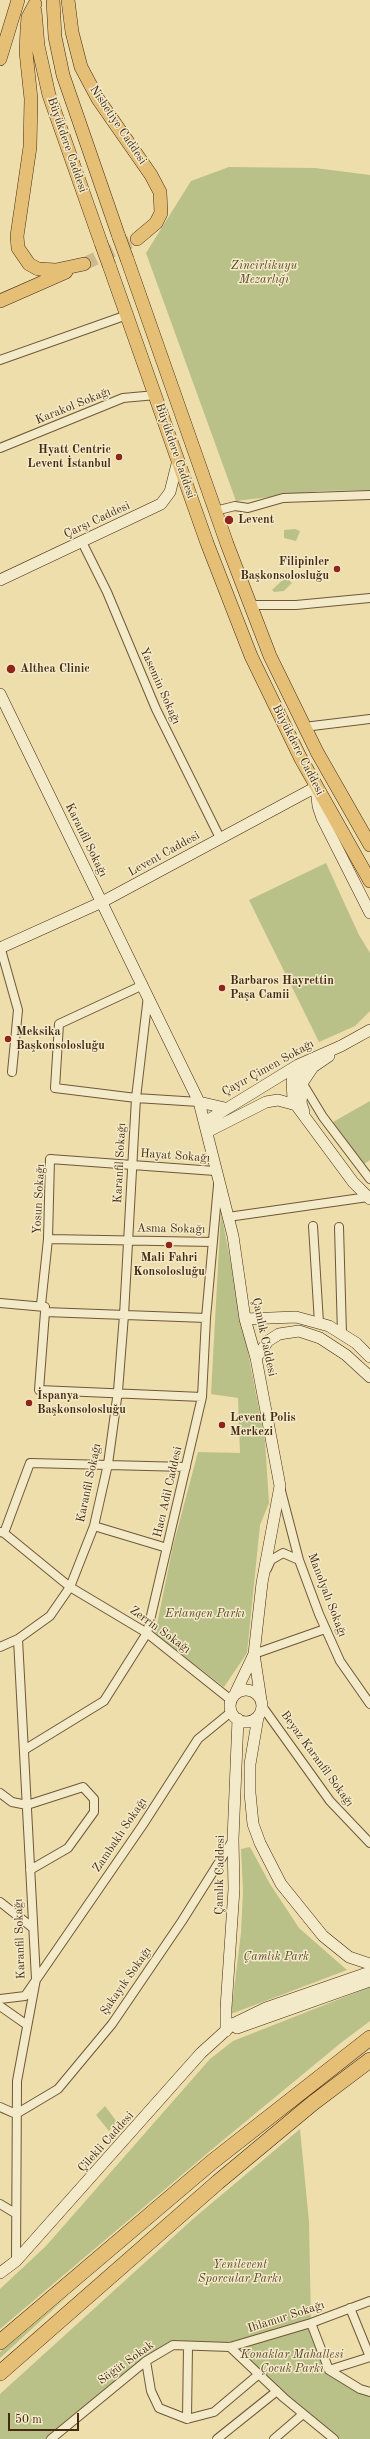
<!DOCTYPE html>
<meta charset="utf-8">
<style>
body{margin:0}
#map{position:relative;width:370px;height:2439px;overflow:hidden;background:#eddeac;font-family:"Old Standard TT",serif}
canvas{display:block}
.scale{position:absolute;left:8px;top:2413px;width:71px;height:18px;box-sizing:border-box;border:2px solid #462a12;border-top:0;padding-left:5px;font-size:12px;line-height:14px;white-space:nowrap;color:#462a12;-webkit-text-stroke:3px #f3eac9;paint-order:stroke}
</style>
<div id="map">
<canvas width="370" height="2439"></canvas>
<div class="scale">50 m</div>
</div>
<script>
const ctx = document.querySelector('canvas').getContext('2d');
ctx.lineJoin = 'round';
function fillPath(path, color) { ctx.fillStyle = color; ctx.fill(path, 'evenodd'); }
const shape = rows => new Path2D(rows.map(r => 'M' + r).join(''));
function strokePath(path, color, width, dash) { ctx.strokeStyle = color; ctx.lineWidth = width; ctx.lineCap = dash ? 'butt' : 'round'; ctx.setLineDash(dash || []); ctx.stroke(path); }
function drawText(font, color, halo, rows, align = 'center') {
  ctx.font = font + ' "Old Standard TT",serif'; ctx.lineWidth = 3; ctx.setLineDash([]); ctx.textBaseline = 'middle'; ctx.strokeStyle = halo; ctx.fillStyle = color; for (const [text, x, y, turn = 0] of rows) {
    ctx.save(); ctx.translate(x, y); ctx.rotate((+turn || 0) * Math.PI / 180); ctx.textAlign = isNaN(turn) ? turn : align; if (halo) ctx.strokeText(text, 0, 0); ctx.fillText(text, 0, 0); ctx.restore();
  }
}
fillPath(shape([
 [229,167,315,168,370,175,370,490,320,491,236,501,146,253,191,181],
 [295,529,300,531,296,541,284,538,284,530],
 [286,577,292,583,284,591,274,592,272,590],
 [326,863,359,935,370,953,370,1011,355,1026,319,1042,249,900],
 [370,1101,370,1160,364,1164,333,1122],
 [221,1212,265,1441,269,1503,260,1525,247,1653,224,1687,155,1634,173,1546,198,1452,240,1453,238,1398,211,1394],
 [250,1847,270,1884,299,1928,347,1970,231,2014,241,1933,243,1891,241,1849],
 [370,1987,370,2021,342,2042,216,2146,0,2329,0,2289,46,2246,210,2059,233,2041],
 [105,2106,117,2122,109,2131,96,2115],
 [300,2129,309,2222,311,2323,329,2370,370,2392,370,2439,334,2439,230,2347,173,2345,52,2439,0,2439,0,2394,194,2218],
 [70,2294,0,2358,0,2352]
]), '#b9c188');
strokePath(shape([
 [84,264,137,239]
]), '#ccba8d', 13, [13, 6]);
const street = shape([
 [0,360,127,315],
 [0,448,123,398,156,395],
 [215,511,235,506,248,508,283,498,370,495],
 [82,542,107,592,156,709,220,838],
 [250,605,296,605,370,598],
 [304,727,370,719],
 [0,946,18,1010,12,1072],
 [143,985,59,1024,55,1088,136,1098,199,1102],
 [303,1084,323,1117,370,1179],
 [228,1217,368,1197],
 [313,1226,319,1323],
 [339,1227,342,1334],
 [48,1239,213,1242],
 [0,1303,45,1307],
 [41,1305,48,1239,50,1159,215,1171],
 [202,1397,39,1390,45,1312,206,1318],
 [280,1487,299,1560,319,1614,340,1661,370,1704],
 [94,1526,167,1548],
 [0,1532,4,1533,70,1587,147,1633,231,1700],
 [4,1533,30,1463,186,1467],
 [267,1569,271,1560,283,1553,299,1560],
 [0,1647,18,1639,50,1616,70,1587,94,1526,108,1464,118,1391,124,1315,136,1098,148,996],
 [254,1654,325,1629],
 [262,1706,330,1801,370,1843],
 [24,1750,104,1701,147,1633,202,1397,206,1318,218,1185],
 [0,1793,12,1802,27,1805,83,1787,94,1799,94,1812,68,1848,30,1870],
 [0,1902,33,1928],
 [0,1999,25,1996,142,1826,198,1739,231,1712],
 [0,2006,27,2025],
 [0,2107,16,2114,58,2089,112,2024,182,1921,233,1840],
 [0,2204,15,2213],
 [16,2261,17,2081,36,1979,18,1639],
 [350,2308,370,2357],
 [311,2323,329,2370,360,2389,370,2392],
 [188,2346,187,2419,214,2412,259,2374],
 [230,2347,284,2398,334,2439],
 [146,2361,151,2391,159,2408,187,2419],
 [329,2370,370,2357],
 [51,2439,146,2361,173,2345,230,2347,311,2323,370,2301],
 [217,2439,277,2391],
 [274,2439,303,2414]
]);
const secondary = shape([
 [0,580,161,504,170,492,178,460],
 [0,694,199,1102,233,1236,245,1319,256,1358,280,1486,262,1583,254,1654,235,1694],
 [0,948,102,902,316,787,318,806,322,818,370,913],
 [302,1065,292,1081,293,1099,296,1105,353,1182,370,1199],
 [199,1102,225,1108],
 [304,1112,301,1103,303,1082,313,1067,329,1056],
 [205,1122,298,1065,341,1046,370,1030],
 [207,1132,266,1102,278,1100,296,1105],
 [245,1319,296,1317,329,1326,356,1343,370,1357],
 [256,1358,268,1341,279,1334,299,1331,320,1338,346,1355,370,1377],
 [254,1654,261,1700],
 '230 1706a16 16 0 1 1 32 0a16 16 0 1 1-32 0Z',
 [258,1717,250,1764,250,1793,253,1824,260,1843,281,1884,323,1936,349,1957,370,1964],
 [237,2028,370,1981],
 [226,2031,226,2008,234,1889,233,1839,238,1719],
 [0,2273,16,2261,201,2053,233,2024,266,2008,370,1972]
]);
const primary = shape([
 [53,0,55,37,63,75,119,237],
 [68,0,72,32,81,67,98,99,151,175,160,192,161,213,156,223,137,239],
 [35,4,28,17,27,30,26,52,31,99,30,147,17,236,18,248,29,264,38,269,56,270,84,264],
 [35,11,38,46,49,95,101,243],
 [0,59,18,0],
 [127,259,227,544,270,656,317,752,370,845],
 [109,265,207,543,251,656,300,757,370,881],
 [0,301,66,272]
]);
const highway = shape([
 [0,2342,212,2162,370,2038],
 [0,2373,218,2182,313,2103,370,2060]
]);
strokePath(street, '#705738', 10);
strokePath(secondary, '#462a12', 12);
strokePath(primary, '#462a12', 14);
strokePath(highway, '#462a12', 16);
strokePath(street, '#f3eac9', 8);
strokePath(secondary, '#f3eac9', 11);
strokePath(primary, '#e6bf76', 13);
strokePath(highway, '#e6bf76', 15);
const primaryBridge = shape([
 [119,237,127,259],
 [101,243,109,265]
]);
strokePath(primaryBridge, '#462a12', 14, []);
strokePath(primaryBridge, '#e6bf76', 13);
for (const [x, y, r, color] of [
 [119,457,4,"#8f2418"],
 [229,520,5,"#8f2418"],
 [337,569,4,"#8f2418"],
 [11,669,5,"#8f2418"],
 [222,988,4,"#8f2418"],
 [8,1039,4,"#8f2418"],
 [169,1245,4,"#8f2418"],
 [29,1403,4,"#8f2418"],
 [222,1425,4,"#8f2418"]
]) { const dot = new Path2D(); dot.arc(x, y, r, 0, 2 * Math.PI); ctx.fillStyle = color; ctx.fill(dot); strokePath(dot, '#f3eac9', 1.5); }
drawText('12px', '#462a12', '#f3eac9', [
 ["Nisbetiye Caddesi",118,125,56],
 ["Büyükdere Caddesi",67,145,71],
 ["Karakol Sokağı",73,406,-22],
 ["Büyükdere Caddesi",175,451,71],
 ["Çarşı Caddesi",97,520,-25],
 ["Yasemin Sokağı",160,686,66],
 ["Büyükdere Caddesi",298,750,63],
 ["Karanfil Sokağı",86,840,64],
 ["Levent Caddesi",164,854,-29],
 ["Çayır Çimen Sokağı",268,1068,-29],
 ["Hayat Sokağı",175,1156,4],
 ["Karanfil Sokağı",120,1163,-87],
 ["Yosun Sokağı",39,1199,-87],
 ["Asma Sokağı",171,1229,1],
 ["Çamlık Caddesi",264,1337,78],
 ["Karanfil Sokağı",89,1483,-78],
 ["Hacı Adil Caddesi",168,1492,-77],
 ["Manolyalı Sokağı",327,1595,69],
 ["Zerrin Sokağı",160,1630,36],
 ["Beyaz Karanfil Sokağı",317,1759,54],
 ["Zambaklı Sokağı",120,1835,-56],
 ["Çamlık Caddesi",220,1875,-89],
 ["Karanfil Sokağı",20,1939,-92],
 ["Şakayık Sokağı",126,1981,-55],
 ["Çilekli Caddesi",106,2142,-48],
 ["Ihlamur Sokağı",286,2317,-18],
 ["Söğüt Sokak",126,2363,-36]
]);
drawText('italic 12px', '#5d482a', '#f3eac9', [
 ["Zincirlikuyu",264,266],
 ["Mezarlığı",264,280],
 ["Erlangen Parkı",205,1614],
 ["Çamlık Park",276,1957],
 ["Yenilevent",240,2265],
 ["Sporcular Parkı",240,2279],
 ["Konaklar Mahallesi",292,2355],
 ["Çocuk Parkı",292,2369]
]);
drawText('bold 12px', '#462a12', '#f3eac9', [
 ["Hyatt Centric",111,450,"right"],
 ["Levent İstanbul",111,464,"right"],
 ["Levent",238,520],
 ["Filipinler",329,562,"right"],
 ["Başkonsolosluğu",329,576,"right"],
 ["Althea Clinic",20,669],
 ["Barbaros Hayrettin",230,981],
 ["Paşa Camii",230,995],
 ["Meksika",16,1032],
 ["Başkonsolosluğu",16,1046],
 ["Mali Fahri",169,1258,"center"],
 ["Konsolosluğu",169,1272,"center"],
 ["İspanya",37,1396],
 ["Başkonsolosluğu",37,1410],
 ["Levent Polis",230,1418],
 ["Merkezi",230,1432]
], 'left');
</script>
